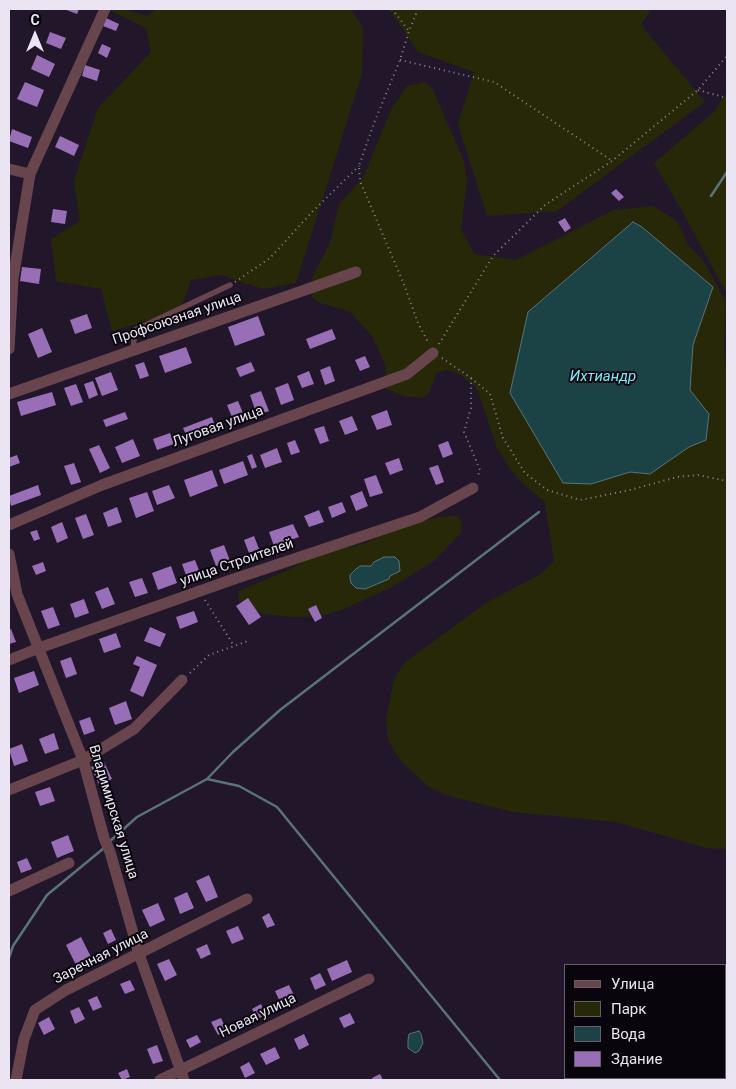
<!DOCTYPE html>
<meta charset="utf-8">
<style>
body{margin:0}
#map{position:relative;width:736px;height:1089px;overflow:hidden;background:#22172a;font-family:Roboto,sans-serif}
canvas{display:block}
.frame{position:absolute;inset:0;border:10px solid #ebe4f2;pointer-events:none}
.legend{position:absolute;left:564px;top:964px;width:162px;height:115px;box-sizing:border-box;background:#09050c;border:1px solid #635e68;margin:0;padding:6px 9px;list-style:none;font-size:15px;color:#ebe4f2}
.legend li{display:flex;align-items:center;gap:10px;height:25px}
.legend b{width:25px;border:1px solid #635e68}
.north{position:absolute;left:10px;top:10px;width:50px;height:50px;-webkit-text-stroke:4px #09050c;paint-order:stroke;rotate:0deg;font-size:14px;font-weight:700;line-height:20px;text-align:center;color:#ebe4f2}
.north::after{content:'';display:block;margin:auto;width:18px;height:22px;background:#ebe4f2;clip-path:polygon(50% 0,100% 100%,50% 72%,0 100%)}
</style>
<div id="map">
<canvas width="736" height="1089"></canvas>
<div class="frame"></div>
<ul class="legend">
<li><b style="height:6px;background:#68454d"></b>Улица</li>
<li><b style="height:14px;background:#272808"></b>Парк</li>
<li><b style="height:14px;background:#1b4346"></b>Вода</li>
<li><b style="height:14px;background:#986fb6"></b>Здание</li>
</ul>
<div class="north">С</div>
</div>
<script>
const ctx = document.querySelector('canvas').getContext('2d');
ctx.lineJoin = 'round';
function fillPath(path, color) { ctx.fillStyle = color; ctx.fill(path, 'evenodd'); }
const shape = rows => new Path2D(rows.map(r => 'M' + r).join(''));
function strokePath(path, color, width, dash) { ctx.strokeStyle = color; ctx.lineWidth = width; ctx.lineCap = dash ? 'butt' : 'round'; ctx.setLineDash(dash || []); ctx.stroke(path); }
function drawText(font, color, halo, rows, align = 'center') {
  ctx.font = font + ' Roboto,sans-serif'; ctx.lineWidth = 4; ctx.setLineDash([]); ctx.textBaseline = 'middle'; ctx.strokeStyle = halo; ctx.fillStyle = color; for (const [text, x, y, turn = 0] of rows) {
    ctx.save(); ctx.translate(x, y); ctx.rotate((+turn || 0) * Math.PI / 180); ctx.textAlign = isNaN(turn) ? turn : align; if (halo) ctx.strokeText(text, 0, 0); ctx.fillText(text, 0, 0); ctx.restore();
  }
}
fillPath(shape([
 [111,9,123,9,148,16,156,9,351,9,363,28,362,74,296,283,263,289,221,275,191,280,180,311,112,331,101,289,56,281,51,239,80,221,74,181,98,108,151,52,146,28,110,10],
 [389,9,651,9,641,25,705,102,557,211,487,216,458,124,474,72,418,52],
 [425,82,433,90,464,161,467,182,461,229,474,254,516,260,614,210,653,206,677,221,689,246,703,260,726,302,724,350,727,380,727,849,707,848,616,822,513,812,449,796,429,787,400,760,388,740,386,719,394,680,404,663,486,603,541,574,554,561,545,502,521,482,507,464,497,448,478,391,472,383,456,372,446,370,436,373,430,392,422,398,403,396,384,388,386,367,372,336,349,311,320,303,312,297,312,278,330,243,339,204,360,181,365,173,391,110,407,86],
 [610,241,713,287,693,345,690,390,709,414,706,440,689,447,650,474,630,472,591,484,510,393,528,312],
 [727,92,727,294,681,209,654,163,714,112],
 [457,515,462,523,461,533,434,561,392,587,344,609,322,616,291,617,262,614,238,600,239,591,286,571,323,552,364,544,409,522]
]), '#272808');
const water = shape([
 [633,222,642,227,713,287,693,345,690,390,709,414,706,440,689,447,650,474,630,472,591,484,563,483,510,393,528,312,633,222],
 [384,557,395,557,399,561,400,571,390,576,389,579,365,589,356,588,351,583,350,579,350,575,356,569,360,566,371,566,374,562,384,557],
 [419,1031,421,1034,423,1043,419,1051,415,1053,408,1048,408,1040,409,1034,419,1031]
]);
fillPath(water, '#1b4346');
strokePath(water, '#59737a', 1);
strokePath(shape([
 [711,196,727,172],
 [207,779,239,786,277,807,500,1080],
 [109,842,137,817,207,779,233,752,280,710,539,512],
 [9,958,13,946,47,895,104,848]
]), '#59737a', 2.5);
fillPath(shape([
 [64,9,79,9,77,14],
 [106,18,119,24,116,31,103,26],
 [50,32,66,38,61,49,46,43],
 [102,44,111,48,107,58,98,53],
 [37,55,55,64,49,77,31,69],
 [85,65,100,70,97,81,82,76],
 [25,82,44,90,37,107,17,99],
 [12,129,32,137,28,148,9,141],
 [60,136,79,145,74,156,55,147],
 [616,189,624,197,619,201,611,193],
 [53,209,67,211,65,224,51,222],
 [565,218,571,228,565,232,558,222],
 [22,267,41,269,39,284,20,281],
 [87,314,92,328,75,334,70,320],
 [258,316,265,335,235,346,228,327],
 [42,328,52,352,38,358,28,334],
 [332,329,336,339,310,349,306,339],
 [186,347,192,363,165,373,159,356],
 [365,356,370,367,360,371,355,360],
 [144,362,149,376,140,379,135,365],
 [251,362,255,371,240,377,236,368],
 [330,366,335,381,325,385,320,370],
 [309,371,314,384,302,388,297,376],
 [111,372,118,390,102,396,95,378],
 [93,381,98,395,89,399,84,384],
 [288,383,294,400,281,405,275,388],
 [76,384,83,402,71,406,64,388],
 [261,391,269,411,257,415,250,395],
 [52,392,56,405,21,416,17,402],
 [238,401,245,418,234,422,227,405],
 [387,410,392,425,377,430,371,416],
 [125,412,128,419,106,427,103,420],
 [352,416,358,430,345,435,339,421],
 [212,417,216,429,188,439,183,428],
 [324,426,329,441,320,444,314,429],
 [170,433,174,444,157,450,153,439],
 [133,439,140,456,122,463,115,447],
 [295,440,300,452,291,455,287,443],
 [448,441,453,454,443,458,438,445],
 [99,445,110,468,100,473,89,449],
 [277,448,282,462,265,468,260,455],
 [252,454,257,467,252,469,247,456],
 [17,455,20,463,9,467,9,458],
 [399,458,403,470,390,475,385,463],
 [243,461,248,475,224,484,219,470],
 [74,463,81,482,71,485,64,466],
 [438,465,444,482,436,485,429,468],
 [212,470,218,486,190,497,184,480],
 [376,475,383,493,370,497,364,479],
 [38,485,41,495,11,506,9,496],
 [169,485,175,498,157,505,152,491],
 [362,491,368,506,356,511,350,496],
 [147,492,154,511,136,518,129,498],
 [342,502,346,512,332,518,328,507],
 [117,507,122,522,108,527,103,513],
 [319,510,324,522,309,527,304,516],
 [86,514,94,535,83,539,75,518],
 [62,522,68,538,57,543,51,527],
 [293,524,299,537,274,546,269,532],
 [37,530,40,539,34,541,30,532],
 [254,536,259,549,249,553,244,540],
 [224,545,230,561,216,566,210,550],
 [195,560,200,573,187,578,182,564],
 [43,562,46,571,36,575,32,566],
 [171,566,177,583,158,590,152,573],
 [142,578,148,593,135,597,129,582],
 [108,587,115,604,102,609,95,592],
 [248,598,261,617,249,625,236,606],
 [84,599,89,613,75,618,70,604],
 [316,605,322,618,315,622,308,609],
 [53,607,60,625,48,629,41,611],
 [194,611,198,622,180,629,176,617],
 [150,627,166,634,160,647,144,641],
 [11,629,16,642,9,644,9,630],
 [116,633,121,647,104,653,99,639],
 [137,656,157,665,143,697,130,691,140,667,133,664],
 [71,657,77,674,66,678,60,661],
 [34,671,39,685,19,693,14,678],
 [126,701,132,719,115,725,109,708],
 [90,717,95,731,84,735,79,721],
 [54,733,59,749,45,754,39,739],
 [22,744,28,761,14,766,9,749],
 [104,762,112,779,99,785,91,767],
 [50,787,55,801,40,806,35,792],
 [68,835,74,851,57,858,51,842],
 [27,858,32,869,21,873,17,862],
 [209,875,218,897,206,902,196,881],
 [187,892,194,908,180,914,174,898],
 [158,903,165,920,150,927,142,910],
 [269,913,275,925,267,928,262,917],
 [238,926,244,939,232,944,226,931],
 [111,929,116,940,108,944,103,933],
 [81,937,92,959,77,967,66,945],
 [207,944,211,954,201,959,196,949],
 [169,959,177,975,165,981,157,964],
 [347,960,352,972,332,981,327,969],
 [320,973,326,985,315,990,310,978],
 [130,980,135,990,125,994,120,984],
 [289,985,295,997,281,1004,275,991],
 [97,996,102,1007,93,1011,88,1000],
 [261,1004,266,1015,257,1019,252,1009],
 [79,1007,85,1019,75,1024,70,1011],
 [350,1013,355,1023,344,1028,339,1018],
 [49,1017,55,1029,44,1035,38,1023],
 [221,1018,227,1031,218,1035,211,1022],
 [304,1034,309,1045,299,1050,294,1039],
 [197,1035,201,1042,190,1048,186,1040],
 [157,1045,163,1061,153,1064,147,1049],
 [275,1047,280,1058,266,1065,260,1054],
 [249,1062,255,1073,245,1078,240,1067],
 [127,1069,130,1077,122,1080,118,1073],
 [380,1074,383,1080,373,1080,372,1078]
]), '#986fb6');
strokePath(shape([
 [392,9,409,31],
 [418,9,409,31,400,60,374,123,359,166,360,181,403,282,418,323,429,344],
 [400,60,494,82,611,160],
 [698,90,727,98],
 [235,282,270,258,313,211,359,166],
 [439,344,493,256,545,205,612,161,698,90,727,56],
 [442,358,471,378,471,408,464,432,480,470,477,478],
 [471,378,490,394,503,438,525,473,547,490,580,500,630,490,677,477,698,475,727,481],
 [205,600,234,646],
 [190,673,209,655,248,641]
]), '#8c8394', 2, [1, 4]);
strokePath(shape([
 [133,350,135,330,230,285]
]), '#68454d', 5.5);
strokePath(shape([
 [9,169,30,174],
 [9,349,13,279,30,174,105,9],
 [9,394,356,272],
 [9,525,102,485,407,374,433,353],
 [9,554,17,594,83,760,104,838,110,852,139,954,184,1080],
 [9,660,39,648,231,580,420,517,473,488],
 [9,790,83,760,134,729,182,680],
 [9,891,69,863],
 [16,1080,24,1039,35,1010,66,990,247,899],
 [160,1080,369,979]
]), '#68454d', 11);
drawText('14px', '#ebe4f2', '#09050c', [
 ["Профсоюзная улица",177,319,-19],
 ["Луговая улица",218,427,-20],
 ["улица Строителей",237,563,-19],
 ["Владимирская улица",113,812,73],
 ["Заречная улица",101,957,-27],
 ["Новая улица",258,1016,-26]
]);
drawText('italic 15px', '#6ff0fa', '#09050c', [
 ["Ихтиандр",603,377]
]);
</script>
